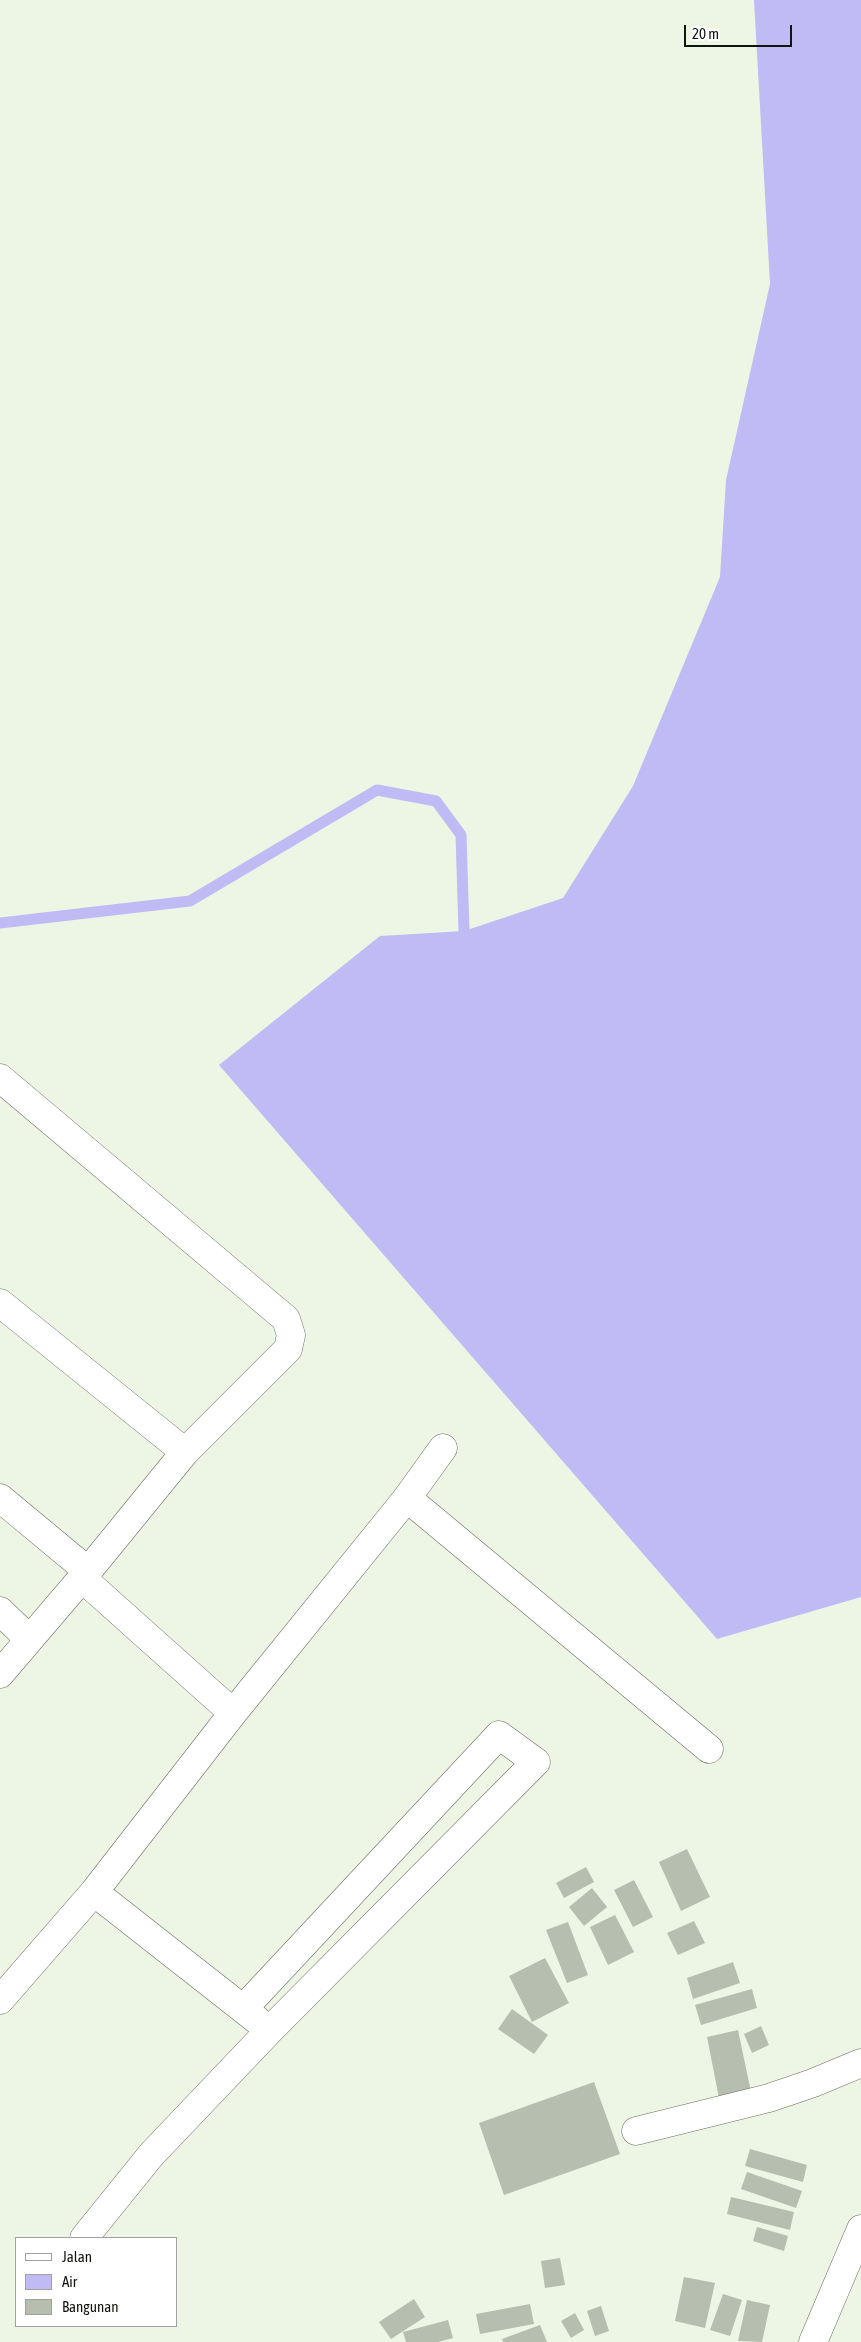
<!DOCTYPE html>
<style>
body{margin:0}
#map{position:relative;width:861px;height:2342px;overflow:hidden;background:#edf5e5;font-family:"Asap Condensed",sans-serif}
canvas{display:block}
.legend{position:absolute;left:15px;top:2237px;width:162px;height:90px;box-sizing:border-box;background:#fff;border:1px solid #a0a19f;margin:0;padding:6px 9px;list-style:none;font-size:15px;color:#12150f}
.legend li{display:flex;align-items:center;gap:10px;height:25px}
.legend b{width:25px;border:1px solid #a0a19f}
.scale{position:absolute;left:684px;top:25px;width:108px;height:22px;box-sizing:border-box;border:2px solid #12150f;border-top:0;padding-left:6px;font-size:15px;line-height:18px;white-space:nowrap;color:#12150f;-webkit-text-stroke:4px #fff;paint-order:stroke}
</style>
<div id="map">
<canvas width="861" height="2342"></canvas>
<ul class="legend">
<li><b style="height:6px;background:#fff"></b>Jalan</li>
<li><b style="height:14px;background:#c0bbf4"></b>Air</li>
<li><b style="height:14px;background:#b6beaf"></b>Bangunan</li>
</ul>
<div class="scale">20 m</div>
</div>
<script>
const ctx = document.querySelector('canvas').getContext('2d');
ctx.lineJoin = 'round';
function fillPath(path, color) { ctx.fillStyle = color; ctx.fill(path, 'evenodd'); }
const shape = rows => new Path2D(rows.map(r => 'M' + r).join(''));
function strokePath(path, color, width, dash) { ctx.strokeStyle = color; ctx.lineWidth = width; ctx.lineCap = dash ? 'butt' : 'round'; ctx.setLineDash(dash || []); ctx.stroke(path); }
fillPath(shape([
 [754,0,861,0,861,1597,717,1639,219,1065,380,936,464,931,563,898,633,786,720,577,726,480,770,284]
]), '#c0bbf4');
strokePath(shape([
 [0,923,190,901,377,790,436,801,461,835,464,931]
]), '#c0bbf4', 11);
fillPath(shape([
 [687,1849,710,1897,681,1911,659,1862],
 [586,1867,594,1882,564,1898,556,1883],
 [634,1880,653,1917,633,1927,614,1890],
 [592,1888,607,1907,584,1926,569,1907],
 [615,1915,634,1952,608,1965,590,1927],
 [694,1921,705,1943,678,1955,667,1933],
 [568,1922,588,1975,567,1983,546,1930],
 [545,1958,569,2003,532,2022,509,1976],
 [733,1962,740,1983,693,1999,687,1978],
 [752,1989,757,2008,701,2025,695,2005],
 [512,2009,548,2035,534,2054,498,2029],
 [761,2026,769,2045,752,2053,744,2034],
 [738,2030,751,2092,719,2098,707,2037],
 [594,2082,620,2154,504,2195,479,2123],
 [750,2149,807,2165,803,2182,745,2166],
 [747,2172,802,2191,796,2208,741,2189],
 [731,2197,794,2212,790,2230,727,2214],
 [757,2227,788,2236,784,2251,753,2241],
 [560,2258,565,2285,545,2288,541,2261],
 [684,2277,715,2283,705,2328,675,2321],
 [723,2294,742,2300,730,2336,710,2330],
 [414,2299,425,2317,391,2339,379,2322],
 [747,2300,770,2305,762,2342,738,2341],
 [530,2304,534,2324,480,2334,476,2314],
 [601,2306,609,2331,595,2336,587,2311],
 [575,2313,584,2330,571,2338,561,2321],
 [448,2320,453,2338,438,2342,406,2342,403,2332],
 [540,2325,547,2342,503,2342,502,2339]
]), '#b6beaf');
const street = shape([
 [0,1078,286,1319,291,1335,288,1349,185,1452,88,1571,0,1674],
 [0,1303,185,1452],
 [0,1498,88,1571],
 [407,1498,709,1749],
 [82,1578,233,1713],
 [0,1611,29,1639],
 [94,1892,257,2020],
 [0,2000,94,1892,233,1713,407,1498,443,1448],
 [636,2131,769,2098,813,2083,861,2063],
 [84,2238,151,2155,270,2030,536,1762,499,1735,243,2009]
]);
const secondary = shape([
 [813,2342,861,2229]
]);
strokePath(street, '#686e61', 29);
strokePath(secondary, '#686e61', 29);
strokePath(street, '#fff', 28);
strokePath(secondary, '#fff', 28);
</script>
